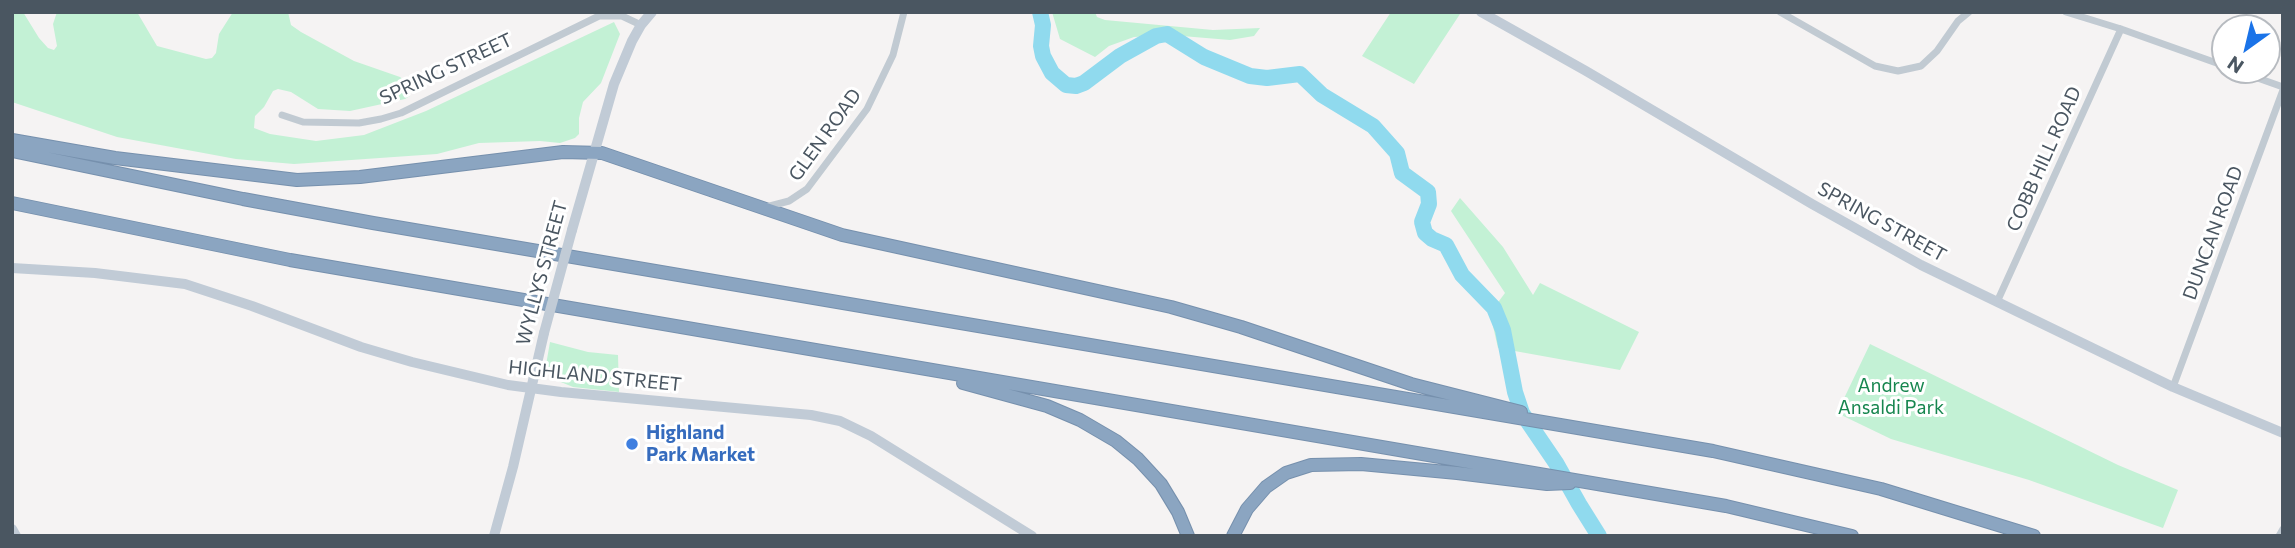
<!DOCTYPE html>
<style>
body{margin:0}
#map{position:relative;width:2295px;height:548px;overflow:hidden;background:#f5f3f3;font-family:Commissioner,sans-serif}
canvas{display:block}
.frame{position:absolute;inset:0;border:14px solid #4a5661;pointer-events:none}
.north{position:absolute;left:2211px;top:14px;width:70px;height:70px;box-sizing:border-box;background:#fff;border:2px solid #b7bbc0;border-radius:50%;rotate:214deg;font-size:19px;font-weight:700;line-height:28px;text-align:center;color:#4a5661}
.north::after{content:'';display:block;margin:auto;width:24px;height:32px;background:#1a73e8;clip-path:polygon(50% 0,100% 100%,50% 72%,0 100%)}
</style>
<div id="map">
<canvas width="2295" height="548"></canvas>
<div class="frame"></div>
<div class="north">N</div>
</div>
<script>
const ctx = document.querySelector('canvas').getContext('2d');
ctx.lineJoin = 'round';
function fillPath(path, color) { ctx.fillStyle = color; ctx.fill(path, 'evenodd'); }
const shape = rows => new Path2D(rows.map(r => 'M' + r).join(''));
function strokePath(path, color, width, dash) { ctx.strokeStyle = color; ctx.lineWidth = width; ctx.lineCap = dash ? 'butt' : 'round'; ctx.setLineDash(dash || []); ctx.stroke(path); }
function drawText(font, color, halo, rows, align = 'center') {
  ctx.font = font + ' Commissioner,sans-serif'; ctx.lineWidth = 6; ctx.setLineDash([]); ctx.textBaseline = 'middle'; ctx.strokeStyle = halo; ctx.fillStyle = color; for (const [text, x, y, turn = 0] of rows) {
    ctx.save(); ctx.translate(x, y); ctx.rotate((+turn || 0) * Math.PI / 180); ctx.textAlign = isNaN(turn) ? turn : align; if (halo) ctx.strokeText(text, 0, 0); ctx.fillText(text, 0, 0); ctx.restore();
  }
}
fillPath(shape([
 [12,12,23,12,39,38,48,48,54,50,57,46,53,24,57,12,137,12,157,46,206,59,212,58,216,53,219,34,233,12,288,12,291,25,301,32,354,61,400,77,409,84,410,96,405,99,350,111,318,109,291,92,278,89,273,91,264,107,255,116,254,128,270,134,316,141,364,135,426,111,614,22,620,34,601,83,583,102,579,118,579,134,575,138,560,143,540,141,479,143,437,154,294,164,236,159,117,137,12,102],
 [1052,12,1095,12,1097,17,1105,20,1213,30,1260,28,1254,36,1230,40,1170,35,1134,37,1109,46,1095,57,1060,39],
 [1391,12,1456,12,1460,14,1414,84,1362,56],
 [1460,198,1503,247,1533,295,1540,283,1639,332,1620,370,1498,348,1490,313,1505,293,1451,211],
 [550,342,588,352,618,355,619,392,573,387,556,380,549,373,546,365],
 [1870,344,2118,465,2178,490,2163,528,2029,480,1891,439,1837,413]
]), '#c3f1d5');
strokePath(shape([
 [1040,12,1043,25,1041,46,1043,56,1052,73,1066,85,1076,86,1084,83,1120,56,1156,36,1167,34,1204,57,1250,76,1267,78,1300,74,1322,95,1373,126,1397,153,1402,173,1428,192,1429,204,1422,222,1425,233,1432,239,1446,245,1462,275,1494,308,1503,330,1515,392,1522,413,1556,463,1579,504,1599,536]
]), '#90daee', 16);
const highway = shape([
 [12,140,115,158,297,180,360,177,563,152,602,153,842,235,1171,307,1241,327,1411,384,1521,412],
 [12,151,243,199,373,223,1713,451,1881,489,2034,536],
 [12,203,290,260,1726,506,1852,536],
 [963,383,1047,406,1080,420,1116,441,1138,459,1161,484,1178,512,1188,536],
 [1233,536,1247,509,1266,487,1286,473,1311,465,1361,464,1457,473,1547,484,1570,483]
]);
strokePath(highway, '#7690ad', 14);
strokePath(shape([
 [1780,12,1875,66,1898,71,1921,66,1937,51,1958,21,1969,12],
 [2066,12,2121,29,2225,66],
 [2235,70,2283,87],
 [282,115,303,122,359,123,381,119,401,113,599,16,622,16,641,25],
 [766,207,789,201,807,189,867,109,893,55,904,12],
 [1997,302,2121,29],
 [2173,387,2283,90],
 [2279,536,2283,529]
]), '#c1cad2', 7);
strokePath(shape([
 [1481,12,1586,71,1812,204,1921,265,2173,387,2283,433],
 [572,230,614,84,632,41,641,25,652,12],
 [12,268,95,273,185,284,252,306,361,347,412,362,508,385,561,392,811,415,840,421,871,436,1032,536],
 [12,529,16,536],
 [494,536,513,467,544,333]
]), '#c1cbd6', 10);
strokePath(highway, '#8ba5c1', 12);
strokePath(shape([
 [544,333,572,230]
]), '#c1cbd6', 10);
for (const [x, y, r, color] of [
 [632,444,7,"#3f7fe0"]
]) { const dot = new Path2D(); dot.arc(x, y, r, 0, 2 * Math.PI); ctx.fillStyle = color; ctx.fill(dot); strokePath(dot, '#fff', 2.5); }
drawText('19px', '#4a5661', '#fff', [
 ["SPRING STREET",446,69,-25],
 ["GLEN ROAD",825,135,-54],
 ["COBB HILL ROAD",2044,159,-66],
 ["SPRING STREET",1882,222,29],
 ["DUNCAN ROAD",2213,233,-70],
 ["WYLLYS STREET",542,273,-75],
 ["HIGHLAND STREET",595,376,6]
]);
drawText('19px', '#17864f', '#fff', [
 ["Andrew",1891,386],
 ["Ansaldi Park",1891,408]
]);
drawText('bold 19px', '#366cbe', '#fff', [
 ["Highland",646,433],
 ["Park Market",646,455]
], 'left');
</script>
